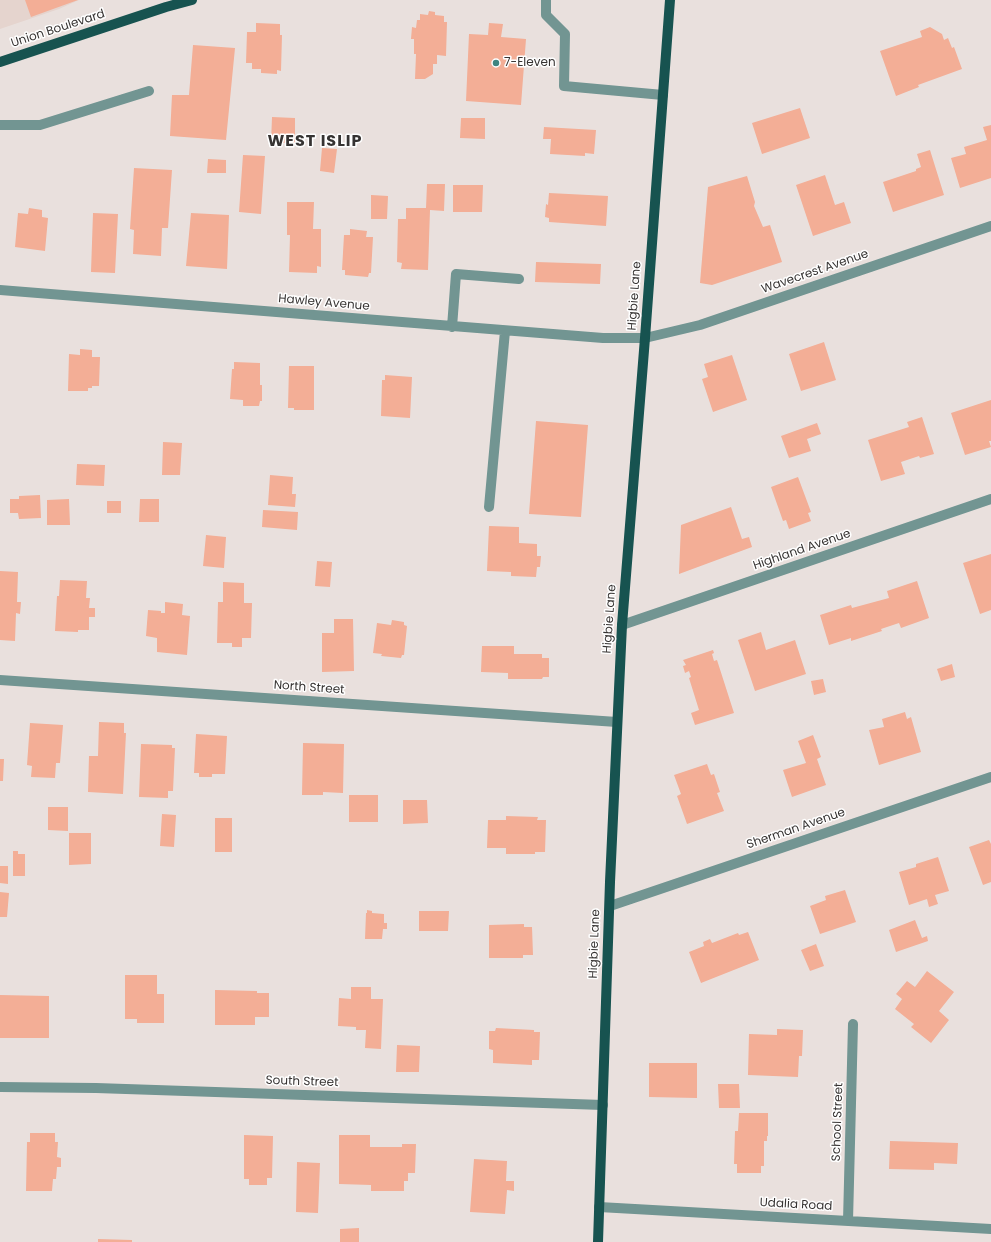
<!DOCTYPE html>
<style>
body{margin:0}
canvas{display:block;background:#e9e0dd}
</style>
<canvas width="991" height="1242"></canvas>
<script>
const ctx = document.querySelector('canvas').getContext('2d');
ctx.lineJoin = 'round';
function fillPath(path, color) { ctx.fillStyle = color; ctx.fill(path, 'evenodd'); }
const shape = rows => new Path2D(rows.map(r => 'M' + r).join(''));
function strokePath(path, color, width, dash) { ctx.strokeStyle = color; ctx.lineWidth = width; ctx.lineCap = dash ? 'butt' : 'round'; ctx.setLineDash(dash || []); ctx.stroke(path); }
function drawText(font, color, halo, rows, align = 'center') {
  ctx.font = font + ' Poppins,sans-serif'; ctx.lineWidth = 3; ctx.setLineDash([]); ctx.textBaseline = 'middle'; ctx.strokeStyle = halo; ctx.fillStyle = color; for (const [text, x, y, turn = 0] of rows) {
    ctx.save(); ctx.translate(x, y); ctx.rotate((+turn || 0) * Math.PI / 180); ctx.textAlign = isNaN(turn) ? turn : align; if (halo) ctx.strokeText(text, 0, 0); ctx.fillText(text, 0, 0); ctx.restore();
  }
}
fillPath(shape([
 [0,0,79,0,59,9,0,29]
]), '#e5d4ce');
fillPath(shape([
 [25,0,78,0,31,17],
 [429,11,435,12,435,15,444,16,444,22,447,22,446,56,437,55,437,64,433,64,433,74,425,79,415,79,416,54,414,54,414,39,411,39,412,27,416,28,417,20,420,20,420,14,428,15],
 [256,23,280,24,280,35,282,35,281,71,277,70,277,74,261,73,261,69,252,69,252,63,246,63,247,32,256,32],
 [489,23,503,24,501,37,526,39,521,105,466,101,469,34,488,35],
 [930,27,942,34,944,40,948,38,952,48,954,47,962,69,918,85,919,87,896,96,880,51,922,37,920,31],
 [193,45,235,48,226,140,170,136,172,95,189,95],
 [800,108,810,138,762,154,752,123],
 [272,117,295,118,295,143,271,143],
 [461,118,485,118,485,139,460,138],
 [991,125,991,178,960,188,951,158,966,154,964,147,987,140,983,127],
 [544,127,596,130,594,154,585,153,585,156,550,154,551,139,543,139],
 [322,148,337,149,334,173,320,171],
 [930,150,944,195,893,212,883,182,916,171,916,169,921,167,917,154],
 [243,155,265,156,261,214,239,212],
 [208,159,226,160,226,173,207,173],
 [134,168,172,170,168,228,162,228,161,256,133,254,134,230,130,229],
 [825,175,835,205,844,202,851,223,813,236,796,185],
 [747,176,755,202,754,206,763,227,770,225,782,262,712,285,700,283,708,187],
 [427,184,445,184,444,211,430,210,428,270,401,269,402,263,397,262,398,219,406,219,406,208,426,208],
 [453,185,483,185,482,212,453,212],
 [549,193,608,196,606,226,549,222,549,218,545,217,546,204,548,205],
 [371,195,388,196,387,219,371,219],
 [287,202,314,202,313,229,321,229,321,267,317,266,317,273,289,272,290,235,287,235],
 [29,208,42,210,42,217,48,218,45,251,15,247,18,213,28,214],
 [93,213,118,214,115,273,91,272],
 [191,213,229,215,227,269,186,266],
 [350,229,367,231,366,237,373,237,371,273,369,273,368,277,345,275,345,270,342,270,344,235,350,235],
 [536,262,601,264,600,284,535,282],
 [824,342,836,380,801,391,789,354],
 [80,349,92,350,92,357,100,357,99,386,92,386,92,388,88,388,88,391,68,391,69,354,80,355],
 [732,355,747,400,713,412,702,379,708,377,704,364],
 [234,362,260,363,260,385,262,385,262,401,260,401,259,406,243,406,243,400,230,399,232,369,234,369],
 [289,366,314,366,314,410,294,410,294,408,288,408],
 [385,375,412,377,410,418,381,416,382,380,385,380],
 [991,400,991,441,989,441,991,447,965,455,951,413],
 [922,417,934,454,920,458,919,456,901,462,905,474,881,481,868,440,909,427,907,422],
 [536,421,588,425,581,517,529,514],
 [817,423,821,434,807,439,811,451,789,458,781,436],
 [163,442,182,443,180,475,162,475],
 [77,464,105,465,104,486,76,485],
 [270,475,293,477,292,494,296,494,295,507,268,505],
 [798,477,811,512,808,513,811,521,789,529,786,520,783,521,771,487],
 [40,495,41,518,19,519,18,513,10,513,10,499,19,499,19,496],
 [69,499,70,525,47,525,47,500],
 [140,499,159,499,159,522,139,522],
 [107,501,121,501,121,513,107,513],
 [731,507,742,539,749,537,752,547,679,574,681,525],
 [263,510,298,512,297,530,262,527],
 [489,526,519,527,519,543,537,544,537,556,541,556,540,567,537,567,536,577,511,576,511,572,487,571],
 [206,535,226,537,224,568,203,566],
 [991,554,991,610,980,614,963,563],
 [317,561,332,562,330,587,315,586],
 [0,571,18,572,17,602,21,602,20,614,16,613,15,641,0,640],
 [60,580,87,581,86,598,90,598,89,608,95,608,95,617,89,617,89,630,78,630,78,632,55,631,57,596,59,596],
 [917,581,929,618,901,628,899,623,881,629,882,631,851,641,851,638,829,645,820,615,851,605,852,608,889,598,887,591],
 [223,582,244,583,244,603,252,603,251,638,242,638,242,647,232,647,232,643,217,643,218,602,223,602],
 [165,602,183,604,182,615,190,616,187,655,157,652,157,638,146,636,148,610,161,611,161,613,165,613],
 [334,619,353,619,354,671,322,672,322,633,334,633],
 [392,620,404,622,404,625,407,626,404,655,402,655,401,658,381,656,382,654,373,653,377,623,391,625],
 [761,632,766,650,795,640,806,674,755,691,738,640],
 [482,646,514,646,514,654,542,654,542,658,549,658,549,677,543,677,542,679,508,679,508,673,481,672],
 [713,650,714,653,712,654,714,661,717,660,734,713,695,725,691,713,699,710,689,678,691,677,689,671,685,673,683,666,686,665,683,660],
 [952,664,955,677,941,681,937,669],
 [823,679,826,692,814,695,811,681],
 [905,712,907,719,911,717,921,752,879,765,869,730,884,727,882,719],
 [99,722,124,723,124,733,126,733,123,794,88,792,89,756,98,756],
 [30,723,63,725,60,763,56,763,55,778,31,777,32,766,27,765],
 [196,734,227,736,225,774,212,774,212,777,199,777,199,773,194,773],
 [813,735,821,757,817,759,826,785,792,797,783,770,806,763,798,741],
 [303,743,344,744,343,793,323,792,323,795,302,795],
 [141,744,172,745,172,748,175,748,173,791,168,791,168,798,139,797],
 [0,759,4,759,3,781,0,781],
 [707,764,711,775,714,774,720,792,717,793,724,811,687,824,677,796,681,794,674,775],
 [349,795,378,795,378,822,349,822],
 [403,800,427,800,428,823,403,824],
 [48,807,68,807,68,831,48,830],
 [162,814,176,815,174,847,160,846],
 [506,816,538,817,537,820,546,820,545,852,535,852,535,854,506,854,506,848,487,848,488,820,506,820],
 [215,818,232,818,232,852,215,852],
 [69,833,91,833,91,864,69,865],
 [989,840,991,844,991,882,983,885,969,847],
 [13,851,18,851,18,854,25,854,25,876,13,876],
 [938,857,949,891,935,895,938,904,929,907,927,899,909,905,899,872,916,867,916,864],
 [0,866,8,866,8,884,0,883],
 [845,890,856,922,820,934,810,906,826,900,825,896],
 [0,892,9,893,7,917,0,917],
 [367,910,372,911,372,913,384,914,384,923,387,923,387,929,383,929,382,939,365,939,366,913,367,913],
 [419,911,449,911,448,931,419,931],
 [915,920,922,938,927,936,928,941,896,952,889,930],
 [524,924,524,927,532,927,533,955,523,955,523,958,489,958,489,925],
 [748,932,759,960,701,983,689,952,704,946,703,942,710,939,712,943,738,933,739,935],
 [816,944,824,966,810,971,801,950],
 [927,971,954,992,939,1011,949,1020,931,1043,911,1027,914,1024,895,1009,902,999,896,994,907,981,915,987],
 [125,975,157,975,157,994,164,994,164,1023,137,1023,137,1019,125,1019],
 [351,987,371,987,371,999,383,999,381,1049,365,1048,366,1030,356,1030,356,1027,338,1026,339,998,351,999],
 [215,990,257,991,257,993,269,993,269,1017,255,1017,255,1025,215,1025],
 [0,995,49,996,49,1038,0,1038],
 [496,1028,534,1030,534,1032,540,1032,539,1060,532,1060,532,1065,493,1063,493,1050,489,1049,489,1031,495,1031],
 [777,1029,803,1030,802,1056,799,1056,798,1077,748,1075,749,1034,777,1035],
 [397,1045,420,1046,419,1072,396,1072],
 [649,1063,697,1063,697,1098,649,1097],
 [718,1084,739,1084,740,1108,719,1108],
 [739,1113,768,1113,768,1136,767,1136,767,1141,764,1141,764,1166,761,1166,761,1173,737,1173,737,1164,734,1164,735,1131,738,1131],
 [30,1133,55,1133,55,1142,58,1142,57,1157,61,1158,61,1167,57,1167,56,1179,53,1179,52,1191,26,1191,27,1142,30,1142],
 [244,1135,273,1136,272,1178,267,1178,267,1185,249,1185,249,1179,244,1179],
 [339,1135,370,1135,370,1147,402,1147,402,1144,416,1144,415,1173,408,1173,408,1181,404,1181,404,1191,371,1191,371,1185,339,1184],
 [890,1141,958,1143,957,1164,934,1163,934,1170,889,1169],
 [474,1159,507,1161,506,1181,514,1181,514,1191,507,1190,505,1214,470,1212],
 [297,1162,320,1163,318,1213,296,1212],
 [359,1228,359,1242,340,1242,340,1229],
 [98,1239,132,1240,132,1242,98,1242]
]), '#f3ae96');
strokePath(shape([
 [546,0,546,15,565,34,564,86,663,95],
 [0,125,40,125,149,91],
 [0,290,603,338,645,338,700,325,991,226],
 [452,327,456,274,519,279],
 [489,507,505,331],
 [622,625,991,499],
 [0,680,617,722],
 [610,906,991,777],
 [0,1087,96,1088,603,1105],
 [599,1207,991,1229],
 [848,1221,853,1024]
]), '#729592', 10);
strokePath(shape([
 [0,62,166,7,192,0],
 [598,1242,610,882,622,625,645,338,670,0]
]), '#175350', 10);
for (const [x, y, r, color] of [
 [496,63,4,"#3e8581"]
]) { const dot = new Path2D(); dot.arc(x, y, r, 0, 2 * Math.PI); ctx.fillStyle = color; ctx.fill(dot); strokePath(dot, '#fff', 1.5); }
drawText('12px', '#363332', '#fff', [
 ["Union Boulevard",58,29,-18],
 ["Wavecrest Avenue",815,272,-19],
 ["Higbie Lane",635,296,-86],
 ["Hawley Avenue",324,303,5],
 ["Highland Avenue",802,550,-19],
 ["Higbie Lane",610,619,-86],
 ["North Street",309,688,4],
 ["Sherman Avenue",796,829,-19],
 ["Higbie Lane",595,944,-88],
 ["South Street",302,1082,2],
 ["School Street",838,1122,-88],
 ["Udalia Road",796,1205,3]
]);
drawText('12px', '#363332', '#fff', [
 ["7-Eleven",504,63]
], 'left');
ctx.letterSpacing = '1px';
drawText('bold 16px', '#363332', '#fff', [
 ["WEST ISLIP",315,142]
]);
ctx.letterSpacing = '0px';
</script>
